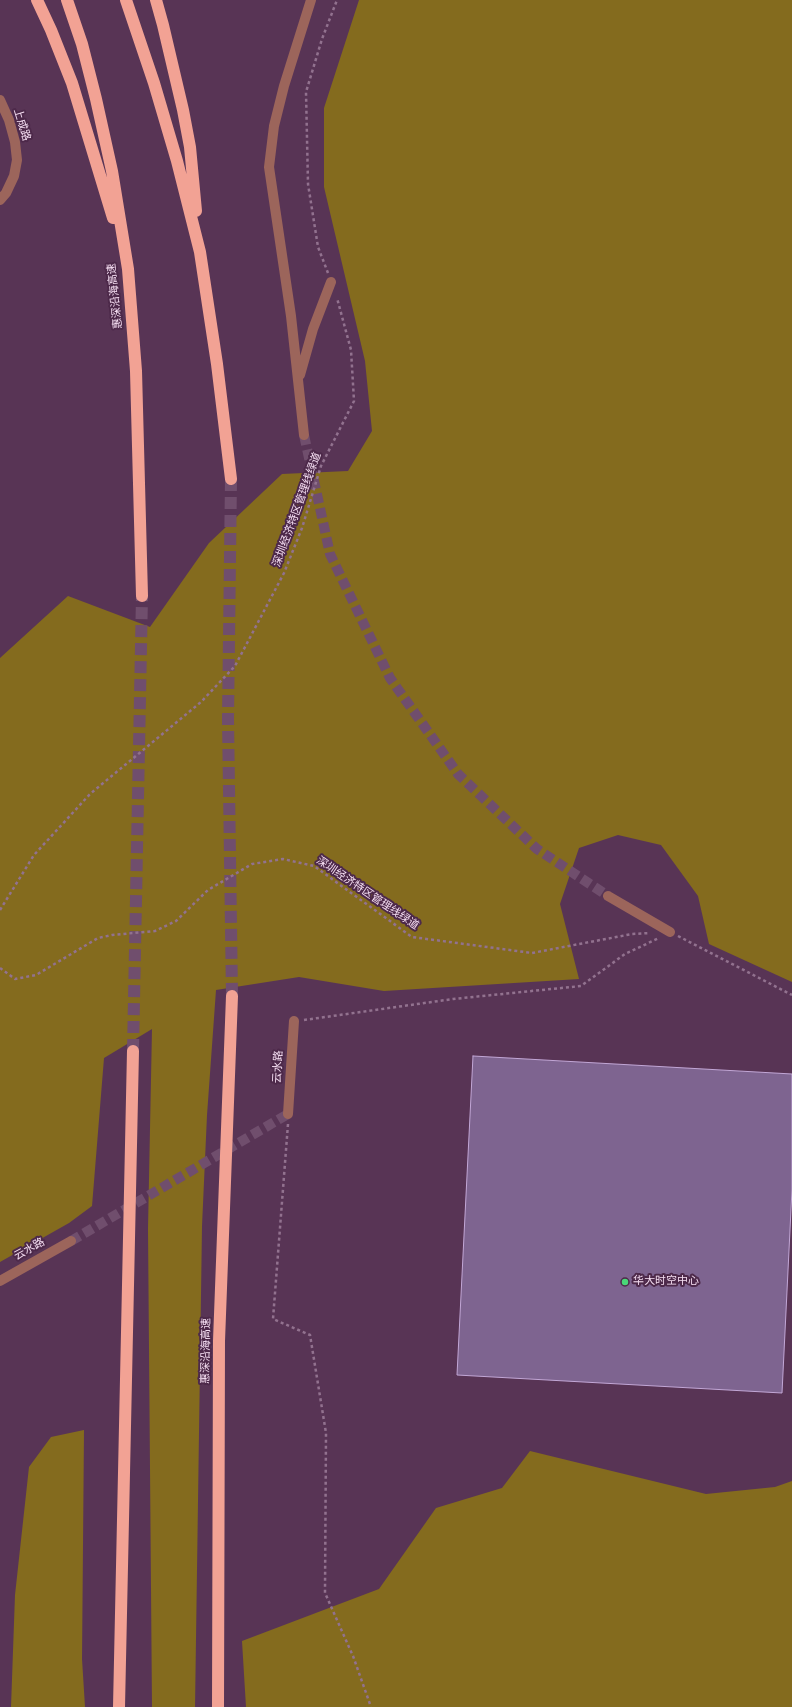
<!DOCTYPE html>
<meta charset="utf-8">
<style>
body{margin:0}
canvas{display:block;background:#583455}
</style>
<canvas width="792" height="1707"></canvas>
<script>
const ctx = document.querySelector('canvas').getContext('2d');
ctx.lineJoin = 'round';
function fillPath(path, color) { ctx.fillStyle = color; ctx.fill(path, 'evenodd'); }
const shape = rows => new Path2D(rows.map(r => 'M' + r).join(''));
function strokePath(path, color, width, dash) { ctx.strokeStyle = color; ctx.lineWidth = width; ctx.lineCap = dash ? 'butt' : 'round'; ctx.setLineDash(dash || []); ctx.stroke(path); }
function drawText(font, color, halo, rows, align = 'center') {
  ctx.font = font + ' Overpass,"Noto Sans SC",sans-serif'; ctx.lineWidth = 4; ctx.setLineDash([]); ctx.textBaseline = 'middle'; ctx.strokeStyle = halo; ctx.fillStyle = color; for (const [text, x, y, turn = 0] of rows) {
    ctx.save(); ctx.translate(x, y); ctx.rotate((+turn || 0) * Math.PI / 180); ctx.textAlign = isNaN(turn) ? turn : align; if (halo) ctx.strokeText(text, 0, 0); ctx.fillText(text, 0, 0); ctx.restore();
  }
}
fillPath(shape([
 [359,0,792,0,792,982,709,944,698,896,661,845,618,835,579,848,560,904,579,979,384,991,299,977,216,990,207,1115,202,1226,195,1707,152,1707,148,1229,152,1029,104,1058,92,1206,69,1223,0,1262,0,658,68,596,150,627,209,543,282,474,348,471,372,431,365,361,324,187,324,108],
 [84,1430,82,1659,85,1707,11,1707,15,1595,29,1467,51,1437],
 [530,1451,706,1494,775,1487,792,1481,792,1707,246,1707,242,1641,379,1589,436,1508,502,1488]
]), '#846b1e');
const building = shape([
 [473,1056,792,1074,792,1189,782,1393,457,1375,473,1056]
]);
fillPath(building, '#7e6490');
strokePath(building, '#c2a7d6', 1);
strokePath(shape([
 [304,435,330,554,390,678,458,774,537,849,608,896],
 [71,1241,288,1114]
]), '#704e6d', 10, [10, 5]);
strokePath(shape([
 [231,479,228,719,232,996],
 [133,1051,142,596]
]), '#704e6d', 12, [12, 6]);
strokePath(shape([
 [328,273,318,247,308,184,306,92,322,39,337,0],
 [0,910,34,855,90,794,201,702,235,666,284,573,302,528,321,466,354,401,351,350,337,298],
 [678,936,792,995],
 [0,968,15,979,36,975,98,938,112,935,155,931,176,921,208,890,252,864,283,859,314,866,412,937,532,953,632,934,650,933],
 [304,1020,453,999,581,986,625,954,659,938],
 [288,1124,273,1319,310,1335,326,1433,325,1593,353,1656,371,1707]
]), '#92728f', 2.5, [3, 3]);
strokePath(shape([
 [300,375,313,329,331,282],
 [304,435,291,316,269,167,274,126,284,86,311,0],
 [608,896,670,932],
 [288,1114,294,1021],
 [0,1281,71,1241]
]), '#9c655b', 10);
strokePath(shape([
 [0,100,9,120,15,142,17,160,14,176,6,193,0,200]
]), '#9c655b', 10);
strokePath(shape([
 [37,0,51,30,72,83,113,218],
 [67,0,82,44,96,99,112,171,128,269,136,371,142,596],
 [126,0,154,83,177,161,200,252,217,364,231,479],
 [156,0,163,25,183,110,190,147,196,211],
 [119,1707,133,1051],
 [218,1707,219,1341,232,996]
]), '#f2a294', 12);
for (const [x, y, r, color] of [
 [625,1282,4,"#4ad778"]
]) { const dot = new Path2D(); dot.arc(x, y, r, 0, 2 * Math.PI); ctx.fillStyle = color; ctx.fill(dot); strokePath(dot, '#4d294a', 1.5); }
drawText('11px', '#f5def2', '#4d294a', [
 ["上成路",21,125,73],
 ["惠深沿海高速",116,296,-96],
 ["深圳经济特区管理线绿道",298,510,-70],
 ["深圳经济特区管理线绿道",367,894,34],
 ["云水路",279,1067,-87],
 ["云水路",30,1250,-29],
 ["惠深沿海高速",207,1351,-89]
]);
drawText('11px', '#f5def2', '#4d294a', [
 ["华大时空中心",633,1282]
], 'left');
</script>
